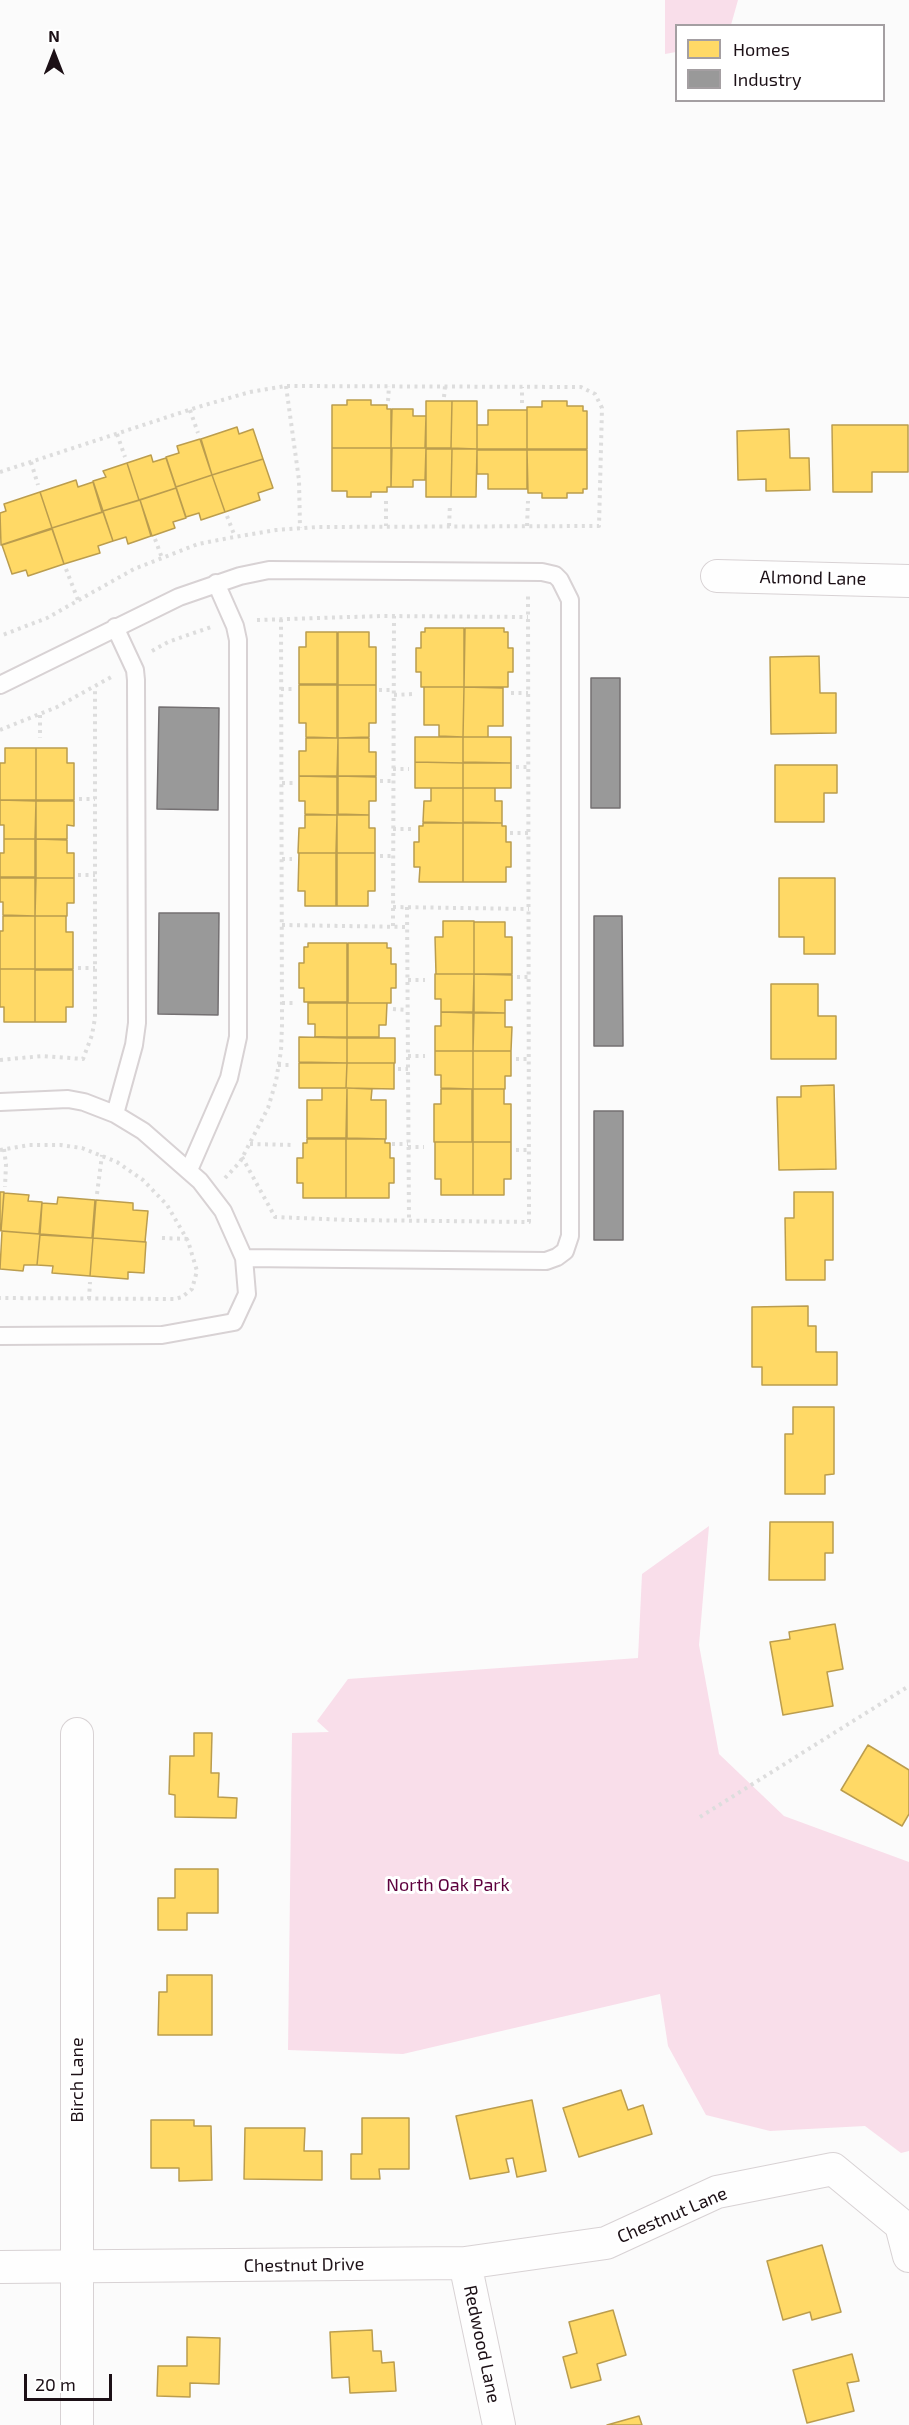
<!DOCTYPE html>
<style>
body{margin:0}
#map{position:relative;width:909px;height:2425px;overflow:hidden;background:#fbfbfb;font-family:"Exo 2",sans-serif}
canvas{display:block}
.legend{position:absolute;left:675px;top:24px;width:210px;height:78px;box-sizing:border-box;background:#fff;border:2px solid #a49fa2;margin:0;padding:8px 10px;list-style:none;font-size:18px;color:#1c1016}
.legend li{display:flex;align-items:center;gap:12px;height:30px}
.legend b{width:30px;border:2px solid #a49fa2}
.north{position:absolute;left:24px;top:24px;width:60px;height:60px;-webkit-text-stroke:4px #fff;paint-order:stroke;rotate:0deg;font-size:16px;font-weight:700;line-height:24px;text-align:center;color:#1c1016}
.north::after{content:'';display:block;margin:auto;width:21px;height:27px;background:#1c1016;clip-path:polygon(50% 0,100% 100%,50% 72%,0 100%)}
.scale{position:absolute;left:24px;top:2374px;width:88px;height:27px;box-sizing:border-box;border:3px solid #1c1016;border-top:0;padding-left:8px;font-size:18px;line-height:21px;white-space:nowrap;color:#1c1016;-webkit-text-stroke:4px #fff;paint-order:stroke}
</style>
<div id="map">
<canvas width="909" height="2425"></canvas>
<ul class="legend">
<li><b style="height:16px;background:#ffd966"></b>Homes</li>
<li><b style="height:16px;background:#999"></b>Industry</li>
</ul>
<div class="north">N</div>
<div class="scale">20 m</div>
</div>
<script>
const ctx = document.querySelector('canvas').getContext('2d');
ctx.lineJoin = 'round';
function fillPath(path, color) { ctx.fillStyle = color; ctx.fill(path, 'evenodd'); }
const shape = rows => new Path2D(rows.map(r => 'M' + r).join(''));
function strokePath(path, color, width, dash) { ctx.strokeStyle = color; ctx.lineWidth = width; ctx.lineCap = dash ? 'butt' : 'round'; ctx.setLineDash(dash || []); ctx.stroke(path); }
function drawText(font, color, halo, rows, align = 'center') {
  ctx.font = font + ' "Exo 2",sans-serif'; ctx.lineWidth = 6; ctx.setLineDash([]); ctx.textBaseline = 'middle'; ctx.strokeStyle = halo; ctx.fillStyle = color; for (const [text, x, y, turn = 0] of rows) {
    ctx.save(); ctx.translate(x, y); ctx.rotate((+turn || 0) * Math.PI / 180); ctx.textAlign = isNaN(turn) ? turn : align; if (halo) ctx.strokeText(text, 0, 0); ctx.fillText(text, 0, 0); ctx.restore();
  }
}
fillPath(shape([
 [665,0,738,0,731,25,676,26,676,52,665,54],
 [709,1526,699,1645,719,1754,784,1816,909,1862,909,2151,901,2153,865,2126,770,2131,706,2115,668,2046,660,1994,403,2054,288,2050,292,1733,329,1732,317,1721,348,1679,638,1658,642,1574]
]), '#f9deea');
const homes = shape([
 [347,400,371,400,371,405,387,405,387,409,391,409,391,448,332,448,332,405,347,405,347,400],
 [426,401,452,401,451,448,426,448,426,401],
 [452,401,477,401,477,449,451,448,452,401],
 [542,401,567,401,567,406,583,406,583,411,587,411,587,449,527,449,527,407,542,407,542,401],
 [392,409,413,409,413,416,426,416,425,448,391,448,392,409],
 [488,410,527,410,527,449,477,449,477,425,488,425,488,410],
 [832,425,908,425,908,472,872,472,872,492,833,492,832,425],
 [237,427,239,434,253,429,263,459,212,475,201,439,237,427],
 [789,429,790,458,809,458,810,490,766,491,766,479,738,480,737,431,789,429],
 [200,439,212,475,176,487,166,457,179,453,177,446,200,439],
 [332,448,391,448,391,487,387,487,387,492,371,492,371,497,347,497,347,491,332,491,332,448],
 [392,448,426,448,425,480,413,480,413,487,391,487,392,448],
 [426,449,452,449,451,497,426,497,426,449],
 [452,449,477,449,476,497,451,497,452,449],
 [477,450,527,450,527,489,488,489,488,474,477,474,477,450],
 [527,450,587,450,587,489,583,489,583,493,567,493,567,498,542,498,542,493,528,493,527,450],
 [151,455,153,462,166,458,176,488,139,500,127,463,151,455],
 [263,459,273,488,258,493,260,500,225,512,212,475,263,459],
 [127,463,139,500,103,511,93,481,106,477,103,471,127,463],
 [212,475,225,512,201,520,199,513,186,517,176,487,212,475],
 [76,480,78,487,93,482,102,512,52,528,40,492,76,480],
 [176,488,186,518,173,522,175,528,152,536,140,500,176,488],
 [40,492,52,528,1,545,0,513,6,511,4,504,40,492],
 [140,500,151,536,128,544,126,537,113,541,103,511,140,500],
 [103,512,113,541,98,546,100,553,64,564,52,528,103,512],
 [52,529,64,564,28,576,26,570,12,574,2,545,52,529],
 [425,628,464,628,464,687,421,687,421,672,416,672,416,648,421,648,421,632,425,632,425,628],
 [465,628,504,628,504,632,508,632,508,648,513,648,513,672,508,672,508,687,464,687,465,628],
 [306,632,337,632,337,684,299,684,299,647,306,647,306,632],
 [338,632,369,632,369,647,376,647,376,685,338,685,338,632],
 [819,656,820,693,836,693,836,733,771,734,770,657,819,656],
 [299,685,337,685,337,738,306,737,306,723,299,723,299,685],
 [338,685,376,685,376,723,369,723,369,737,338,738,338,685],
 [424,687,464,687,463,737,439,736,439,725,424,725,424,687],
 [464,687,503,688,503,726,488,726,488,737,463,737,464,687],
 [415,737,463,737,463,763,415,762,415,737],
 [463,737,511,737,511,763,463,762,463,737],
 [306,738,338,738,337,776,299,776,299,751,306,751,306,738],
 [338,738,369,738,369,752,376,752,376,776,338,776,338,738],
 [5,748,36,748,36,800,0,800,0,763,5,763,5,748],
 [36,748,67,748,67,763,74,763,74,800,36,800,36,748],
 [415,762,463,763,463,788,415,788,415,762],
 [463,763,511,763,511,788,463,788,463,763],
 [775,765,837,765,837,793,824,793,824,822,775,822,775,765],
 [299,776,337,777,337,815,305,814,305,801,299,801,299,776],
 [338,776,376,777,376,801,369,801,369,815,338,814,338,776],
 [431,788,463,788,463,823,423,822,424,801,431,801,431,788],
 [463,788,495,788,495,801,502,801,502,823,463,822,463,788],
 [0,800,36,801,35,839,4,839,4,825,0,825,0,800],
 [36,801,74,801,74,826,67,825,67,839,36,839,36,801],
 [305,815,337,815,336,853,298,853,299,828,305,828,305,815],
 [337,815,369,815,369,828,375,828,375,853,337,853,337,815],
 [423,823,463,823,463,882,419,882,420,867,414,867,414,842,419,842,419,826,423,826,423,823],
 [463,823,502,823,502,826,506,826,506,842,511,842,511,867,506,867,506,882,463,882,463,823],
 [4,839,35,839,35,877,0,877,0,853,4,853,4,839],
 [36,839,67,840,67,853,74,853,74,878,36,878,36,839],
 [299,853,336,853,336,906,305,906,305,891,298,891,299,853],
 [337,853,375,853,375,891,368,891,368,906,337,906,337,853],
 [0,878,35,878,35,916,3,915,3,902,0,902,0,878],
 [36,878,74,878,74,903,67,903,67,916,35,916,36,878],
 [779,878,835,878,835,954,804,954,804,937,779,937,779,878],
 [3,916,35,916,35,969,0,969,0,931,3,931,3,916],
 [35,916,66,916,66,932,73,932,73,969,35,969,35,916],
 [443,921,474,921,474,974,436,974,435,937,443,937,443,921],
 [474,922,505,922,505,937,512,937,512,974,474,974,474,922],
 [308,943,347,943,347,1002,304,1002,304,988,299,988,299,963,304,963,304,947,308,947,308,943],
 [348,943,387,943,387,948,391,948,391,964,396,964,396,988,391,988,391,1003,348,1003,348,943],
 [0,969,35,969,35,1022,4,1022,4,1007,0,1007,0,969],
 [35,970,73,970,73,1007,66,1007,66,1022,35,1022,35,970],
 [435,974,474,974,473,1012,441,1012,441,999,435,999,435,974],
 [474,974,512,975,512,1000,505,1000,505,1013,474,1012,474,974],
 [771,984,818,984,818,1016,836,1016,836,1059,771,1059,771,984],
 [308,1003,347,1003,347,1037,315,1037,315,1024,308,1024,308,1003],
 [347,1003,387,1003,386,1025,379,1025,379,1037,347,1037,347,1003],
 [441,1012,473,1013,473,1051,435,1051,435,1026,441,1026,441,1012],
 [474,1013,505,1013,505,1027,512,1027,511,1051,473,1051,474,1013],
 [299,1037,347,1038,347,1063,299,1062,299,1037],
 [347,1038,395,1038,395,1063,347,1063,347,1038],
 [435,1051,473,1051,473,1089,441,1088,441,1075,435,1075,435,1051],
 [473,1051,511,1051,511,1076,505,1076,505,1089,473,1089,473,1051],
 [299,1063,347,1063,346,1088,299,1088,299,1063],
 [347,1063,394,1063,394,1089,346,1088,347,1063],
 [834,1085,836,1169,779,1170,777,1097,801,1097,801,1086,834,1085],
 [322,1088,347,1088,346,1138,307,1138,307,1100,322,1100,322,1088],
 [347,1088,372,1089,371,1100,386,1100,386,1139,347,1138,347,1088],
 [441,1089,472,1089,472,1142,434,1142,434,1104,441,1104,441,1089],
 [473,1089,504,1089,504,1104,511,1104,511,1142,473,1142,473,1089],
 [307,1139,346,1139,346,1198,303,1198,303,1183,297,1183,297,1158,303,1158,303,1143,307,1143,307,1139],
 [346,1139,385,1139,385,1143,390,1143,390,1158,394,1158,394,1183,389,1183,389,1198,346,1198,346,1139],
 [435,1142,473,1142,473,1195,441,1195,441,1179,435,1179,435,1142],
 [473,1142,511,1142,511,1179,504,1179,504,1195,473,1195,473,1142],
 [0,1192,4,1192,1,1231,0,1230,0,1192],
 [794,1192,833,1192,833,1260,825,1260,825,1280,786,1280,785,1218,794,1218,794,1192],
 [4,1193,29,1195,28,1201,42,1202,39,1234,1,1231,4,1193],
 [58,1197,95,1200,92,1238,40,1234,42,1203,57,1204,58,1197],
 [96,1200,133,1203,133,1210,148,1211,145,1242,93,1238,96,1200],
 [2,1231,40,1234,37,1265,24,1265,23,1271,0,1269,2,1231],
 [40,1235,93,1238,90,1276,52,1273,53,1266,37,1265,40,1235],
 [93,1238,146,1242,144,1273,128,1272,128,1279,90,1276,93,1238],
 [808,1306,808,1326,816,1326,816,1352,837,1352,837,1385,762,1385,762,1367,752,1367,752,1307,808,1306],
 [793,1407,834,1407,834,1474,825,1475,825,1494,785,1494,785,1434,793,1434,793,1407],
 [770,1522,833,1522,833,1553,825,1553,825,1580,769,1580,770,1522],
 [835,1624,843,1669,827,1672,833,1706,783,1715,770,1642,790,1639,789,1632,835,1624],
 [194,1733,212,1733,211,1773,219,1773,218,1797,237,1798,236,1818,175,1817,175,1795,169,1794,170,1756,194,1756,194,1733],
 [868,1745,909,1770,909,1814,902,1826,841,1790,868,1745],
 [175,1869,218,1869,218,1913,187,1913,187,1930,158,1930,158,1898,175,1898,175,1869],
 [167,1975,212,1975,212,2035,158,2035,159,1992,167,1992,167,1975],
 [621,2090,628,2110,643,2105,652,2134,579,2157,563,2108,621,2090],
 [532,2100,546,2171,517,2177,513,2158,506,2159,509,2172,470,2179,456,2116,532,2100],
 [362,2118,409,2118,409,2169,379,2169,380,2179,351,2179,351,2154,362,2154,362,2118],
 [151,2120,194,2120,194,2126,211,2126,212,2180,179,2181,179,2168,151,2168,151,2120],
 [245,2128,305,2128,304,2151,322,2151,322,2180,244,2179,245,2128],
 [822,2245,841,2312,812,2320,810,2312,783,2320,767,2261,822,2245],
 [613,2310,626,2355,597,2364,601,2380,571,2388,563,2357,577,2353,569,2322,613,2310],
 [372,2330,373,2351,381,2351,382,2363,394,2362,396,2391,350,2393,349,2377,332,2378,330,2332,372,2330],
 [187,2337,220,2338,219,2384,190,2383,190,2397,157,2396,158,2366,187,2366,187,2337],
 [852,2354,859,2381,847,2383,854,2411,807,2423,793,2370,852,2354],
 [639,2416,642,2425,607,2425,639,2416]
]);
fillPath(homes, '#ffd966');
strokePath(homes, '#bb9d4e', 1.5);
const industry = shape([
 [591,678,620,678,620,808,591,808,591,678],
 [159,707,219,708,218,810,157,809,159,707],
 [159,913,219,913,218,1015,158,1014,159,913],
 [594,916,622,916,623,1046,594,1046,594,916],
 [594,1111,623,1111,623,1240,594,1240,594,1111]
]);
fillPath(industry, '#999');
strokePath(industry, '#747072', 1.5);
const service = shape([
 [0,685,179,597,240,576,269,570,542,572,555,575,560,580,570,600,570,1236,565,1251,557,1257,546,1261,244,1258,247,1294,234,1322,162,1335,0,1336],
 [0,1102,68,1099,84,1102,115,1114,143,1131,200,1181,223,1211,244,1258],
 [115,1114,134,1045,137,1023,136,680,135,670,115,627],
 [189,1170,229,1078,238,1037,238,640,235,626,216,583]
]);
const minor = shape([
 [717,576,909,581],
 [77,1734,77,2425],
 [465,2263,499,2425],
 [0,2267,465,2263,606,2243,717,2192,833,2169,901,2225,909,2256]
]);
strokePath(service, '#d8d2d4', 20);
strokePath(minor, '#d8d2d4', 34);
strokePath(shape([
 [286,386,299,480,300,528],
 [444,397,445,386],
 [388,401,389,386],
 [522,403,522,387],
 [190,410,198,433],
 [117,434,125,457],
 [31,462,38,485],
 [0,472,198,407,250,392,286,386,581,387,595,394,602,408,599,526,317,527,276,530,229,538,198,544,134,569,47,618,0,636],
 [386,501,386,526],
 [227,516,235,537],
 [449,526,450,504],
 [527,526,528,501],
 [155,539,162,558],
 [66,569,78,600],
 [257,620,382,616,528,617],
 [152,651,168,642,211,627],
 [281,689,292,689],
 [379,690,393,690],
 [511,693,528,693],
 [394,695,414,694],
 [40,715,40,738],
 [0,730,57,707,113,676],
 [516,767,528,767],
 [393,769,409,769],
 [380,781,393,781],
 [282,783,293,783],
 [79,799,95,799],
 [393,829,413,829],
 [510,833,528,833],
 [380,856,393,856],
 [282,859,292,859],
 [78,875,95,875],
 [393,907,529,909],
 [407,907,409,1221],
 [282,925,407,927],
 [393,926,394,616],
 [78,968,95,968],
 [517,977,529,977],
 [408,980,425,980],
 [282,1003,293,1003],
 [393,1009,408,1010],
 [408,1056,425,1056],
 [516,1059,529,1059],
 [0,1060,42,1056,83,1059,92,1035,95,1018,95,687],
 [278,1065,292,1065],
 [398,1069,408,1069],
 [250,1144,293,1145],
 [392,1144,408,1144],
 [408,1147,424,1147],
 [4,1149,6,1164,5,1187],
 [0,1150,29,1145,60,1145,82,1148,117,1162,143,1180,167,1205,188,1241,197,1271,192,1289,182,1297,175,1299,0,1298],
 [516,1150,529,1150],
 [242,1157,275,1217,348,1220,529,1222,528,594],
 [225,1178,240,1162,268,1108,276,1081,281,1051,282,1025,281,618],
 [97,1194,102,1155],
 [162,1238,188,1239],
 [89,1299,90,1282],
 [700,1817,909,1686]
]), '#ddd', 4, [3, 4.5]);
strokePath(service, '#fefefe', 16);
strokePath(minor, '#fefefe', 32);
drawText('18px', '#1c1016', '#fff', [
 ["Almond Lane",813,578,1],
 ["Birch Lane",77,2080,-90],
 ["Chestnut Lane",672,2215,-23],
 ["Chestnut Drive",304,2265,-1],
 ["Redwood Lane",482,2344,78]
]);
drawText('18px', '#5d003d', '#fff', [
 ["North Oak Park",448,1885]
]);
</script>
